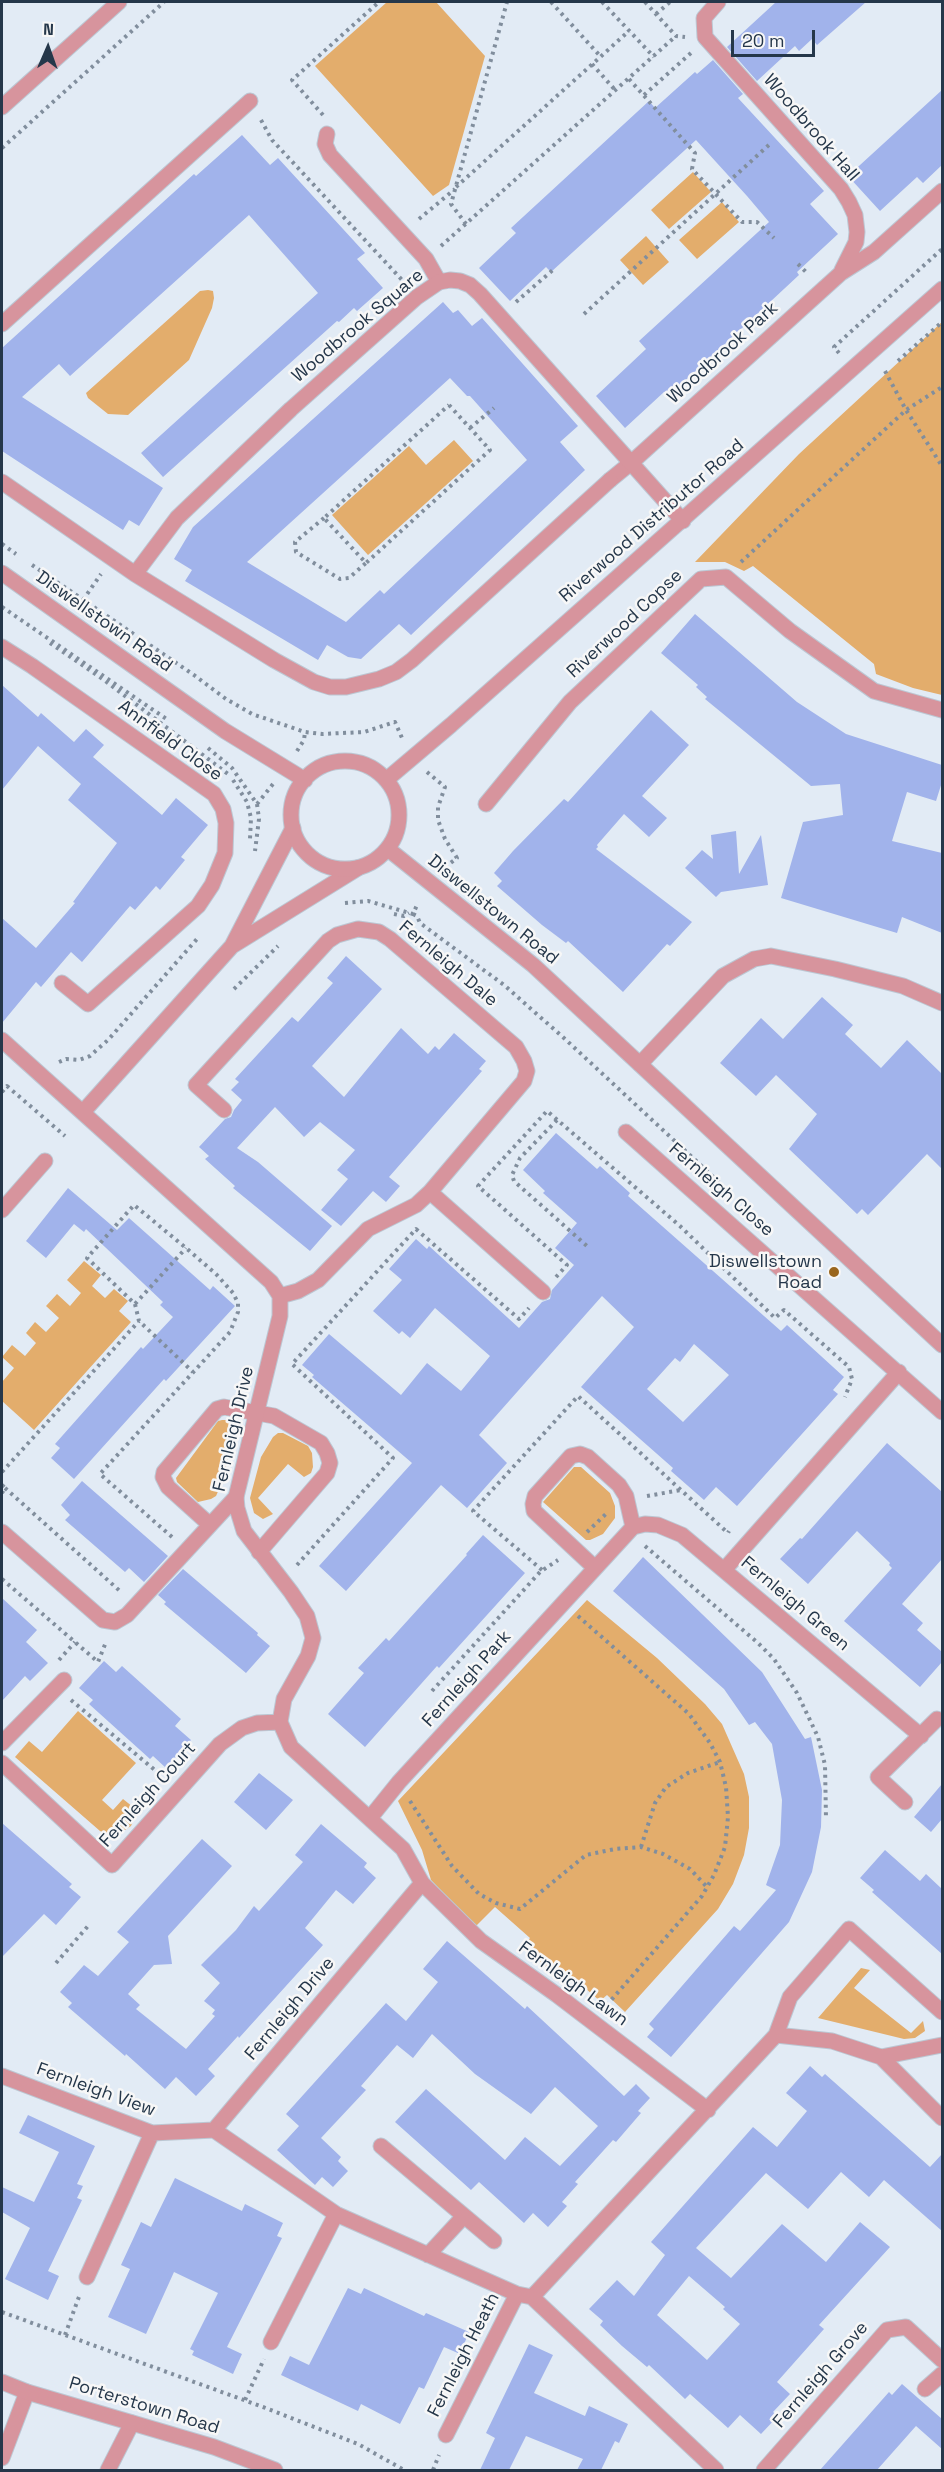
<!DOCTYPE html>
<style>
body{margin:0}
#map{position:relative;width:944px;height:2472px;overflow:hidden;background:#e2ebf5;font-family:"Space Grotesk",sans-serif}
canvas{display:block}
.frame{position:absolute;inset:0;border:3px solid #25374a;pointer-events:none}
.north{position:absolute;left:18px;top:18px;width:60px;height:60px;-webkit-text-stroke:4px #f7f7f7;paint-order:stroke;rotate:2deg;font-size:16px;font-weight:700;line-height:24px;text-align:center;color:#25374a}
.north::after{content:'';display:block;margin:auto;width:21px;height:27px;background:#25374a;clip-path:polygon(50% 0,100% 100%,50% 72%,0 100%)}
.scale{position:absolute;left:731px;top:30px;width:84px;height:27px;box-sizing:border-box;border:3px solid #25374a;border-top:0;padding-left:8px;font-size:18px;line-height:21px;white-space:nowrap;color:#25374a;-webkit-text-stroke:4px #f7f7f7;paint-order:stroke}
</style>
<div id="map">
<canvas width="944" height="2472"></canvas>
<div class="frame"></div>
<div class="north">N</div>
<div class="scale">20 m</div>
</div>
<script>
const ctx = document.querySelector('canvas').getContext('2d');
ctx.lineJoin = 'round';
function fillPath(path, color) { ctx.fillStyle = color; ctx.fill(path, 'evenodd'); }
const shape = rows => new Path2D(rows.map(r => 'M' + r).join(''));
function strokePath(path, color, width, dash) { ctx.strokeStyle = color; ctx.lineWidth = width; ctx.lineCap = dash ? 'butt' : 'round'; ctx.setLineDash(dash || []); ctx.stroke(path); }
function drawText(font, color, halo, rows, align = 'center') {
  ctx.font = font + ' "Space Grotesk",sans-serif'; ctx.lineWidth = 5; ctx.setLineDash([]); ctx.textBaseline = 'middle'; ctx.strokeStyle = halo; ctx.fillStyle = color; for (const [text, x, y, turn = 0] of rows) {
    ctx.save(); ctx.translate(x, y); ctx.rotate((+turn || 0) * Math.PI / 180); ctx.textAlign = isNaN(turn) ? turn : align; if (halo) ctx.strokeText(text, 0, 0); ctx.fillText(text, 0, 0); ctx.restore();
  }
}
fillPath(shape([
 [387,2,436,2,485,56,449,185,433,196,315,66],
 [693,172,711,192,669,229,651,210],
 [722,202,739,222,697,259,679,240],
 [646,236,669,262,643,285,620,260],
 [208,290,213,291,214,298,212,308,189,360,128,415,108,414,88,398,86,393,200,291],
 [942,322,942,695,913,688,876,674,874,664,753,566,744,571,725,562,695,562,799,454],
 [454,440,473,461,368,555,332,515,409,446,426,465],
 [84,1261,101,1275,92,1286,105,1298,114,1289,128,1301,119,1311,131,1322,34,1430,2,1401,2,1382,14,1368,2,1357,12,1345,25,1356,36,1343,26,1333,35,1322,46,1332,59,1318,46,1306,57,1294,70,1306,81,1293,67,1280],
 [222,1420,228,1420,233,1426,232,1443,221,1485,216,1496,211,1499,198,1502,177,1482,176,1478,218,1421],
 [278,1433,283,1433,308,1446,312,1453,313,1467,311,1473,304,1477,288,1464,258,1498,273,1514,263,1519,254,1513,250,1498,261,1457,273,1437],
 [574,1467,581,1467,610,1493,615,1506,615,1518,603,1534,590,1540,586,1540,543,1502],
 [587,1600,657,1658,705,1704,722,1724,744,1774,749,1797,749,1828,744,1855,733,1884,718,1909,625,2012,607,1995,600,2001,564,1970,560,1979,523,1947,530,1938,495,1907,475,1927,431,1880,422,1850,398,1801],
 [78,1711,136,1763,102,1800,113,1810,123,1799,133,1807,134,1819,131,1826,125,1830,109,1835,100,1831,15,1757,29,1741,42,1752],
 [861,1968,870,1970,854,1988,911,2033,923,2021,925,2031,915,2038,904,2039,818,2018]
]), '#e3ad6c');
fillPath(shape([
 [776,2,866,2,817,45,812,39,799,51,795,46,757,81,727,47],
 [713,60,743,94,738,98,824,191,810,204,838,234,797,272,799,275,668,397,664,392,625,428,596,396,646,349,639,341,769,222,747,196,696,140,551,272,546,267,510,301,479,268,516,233,511,228,649,101,655,108,695,72,697,74],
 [942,90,942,165,923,183,917,177,880,211,848,176],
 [242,135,270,165,278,158,365,253,357,259,383,288,357,311,354,308,339,322,337,321,163,477,141,453,318,293,249,215,70,376,59,364,22,397,163,488,139,526,129,520,123,530,2,451,2,348,194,174,196,176],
 [443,302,453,313,458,310,472,326,482,318,578,426,560,442,585,470,411,635,399,624,361,659,348,657,327,645,318,660,185,581,192,570,174,559,193,527],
 [450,378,467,396,470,396,527,460,384,594,380,590,346,622,247,562],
 [695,614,797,702,846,734,942,765,942,782,936,801,907,792,892,841,942,853,942,933,902,917,897,933,781,898,803,822,843,815,840,784,811,786,705,699,707,697,696,687,698,685,661,653],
 [2,685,38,717,41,713,74,742,86,729,104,745,93,757,162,815,176,798,208,825,181,857,185,860,160,890,156,886,135,910,130,906,82,962,71,952,41,987,36,982,2,1023,2,918,36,948,75,903,73,902,117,843,68,800,81,784,38,746,2,790],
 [651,710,689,745,642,796,667,818,649,837,624,814,597,845,598,847,596,849,692,922,670,946,667,944,623,992,568,941,566,943,542,925,497,886,502,881,494,873,513,851,564,799,568,802],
 [736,831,739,874,761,835,768,885,721,892,716,897,685,868,702,850,713,859,711,835],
 [346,956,382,989,312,1066,344,1097,401,1028,428,1054,435,1046,439,1050,454,1033,486,1061,479,1069,482,1071,389,1177,400,1186,386,1202,373,1191,341,1226,321,1210,348,1179,337,1170,355,1150,320,1122,304,1137,275,1107,237,1148,258,1162,332,1226,310,1251,233,1188,235,1186,205,1159,209,1156,199,1147,225,1119,231,1117,234,1110,242,1100,231,1090,239,1082,235,1079,292,1017,298,1022,333,983,327,978],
 [822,997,853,1025,845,1034,881,1068,907,1040,942,1074,942,1169,927,1154,868,1215,862,1209,857,1214,789,1149,817,1114,776,1075,756,1096,720,1063,761,1018,783,1039],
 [556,1133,597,1169,600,1166,630,1193,628,1196,781,1331,787,1325,844,1377,833,1390,838,1394,737,1506,716,1487,704,1500,671,1471,673,1468,581,1387,634,1327,602,1296,479,1435,507,1463,467,1508,441,1485,346,1591,319,1566,412,1463,312,1377,314,1375,302,1365,329,1334,401,1395,427,1363,461,1391,490,1356,435,1308,410,1338,402,1331,399,1334,373,1311,402,1280,389,1269,416,1239,427,1249,429,1246,519,1328,542,1302,550,1299,552,1290,574,1265,555,1248,577,1223,543,1193,545,1191,523,1170],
 [694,1344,729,1375,683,1422,647,1389,675,1358,680,1362],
 [68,1188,117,1230,129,1218,210,1290,213,1286,235,1306,166,1381,164,1379,74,1479,51,1458,60,1448,55,1444,141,1347,143,1349,173,1317,160,1305,163,1302,86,1229,84,1232,74,1224,46,1258,26,1241],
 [887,1443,942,1492,942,1559,902,1604,923,1623,917,1630,942,1652,942,1662,920,1687,844,1621,892,1568,889,1565,890,1563,857,1531,808,1584,780,1559,800,1538,802,1539],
 [82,1481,168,1556,144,1582,129,1568,125,1572,65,1520,70,1515,61,1505],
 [483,1535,525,1573,439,1668,437,1666,365,1747,328,1714,364,1673,358,1668,386,1638,389,1641,467,1555,466,1554],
 [643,1557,762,1672,805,1739,811,1737,822,1790,821,1827,812,1872,789,1922,671,2057,647,2037,654,2029,649,2024,734,1926,740,1931,776,1890,766,1885,780,1845,782,1800,772,1744,755,1722,749,1725,724,1689,613,1591],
 [183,1569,258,1633,257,1635,270,1646,246,1673,164,1604,166,1602,158,1595],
 [2,1598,37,1630,26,1642,48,1663,30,1681,25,1676,2,1701],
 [104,1661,116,1672,122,1666,181,1719,175,1726,191,1740,166,1768,153,1756,150,1759,89,1704,93,1700,79,1688],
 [259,1773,293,1800,266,1830,234,1802],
 [942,1784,942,1819,931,1832,914,1817],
 [2,1823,72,1884,69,1887,81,1897,56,1925,44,1914,2,1957],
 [321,1824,367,1863,364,1867,376,1878,353,1904,336,1890,305,1928,323,1945,239,2038,238,2036,208,2069,215,2076,196,2096,176,2077,165,2089,126,2054,125,2056,68,2007,72,2003,60,1992,84,1965,98,1976,129,1942,117,1932,202,1839,232,1866,168,1936,172,1964,154,1965,128,1994,140,2005,136,2009,186,2049,215,2016,212,2014,215,2010,204,2001,220,1983,201,1965,236,1930,254,1906,259,1911,303,1862,295,1855],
 [885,1850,920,1881,926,1874,942,1889,942,1954,872,1892,874,1890,860,1878],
 [447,1941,525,2009,527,2006,624,2096,636,2084,650,2098,638,2111,641,2113,616,2142,613,2140,575,2182,578,2184,562,2202,567,2206,548,2227,533,2213,524,2223,479,2182,471,2190,395,2122,426,2089,505,2160,525,2137,560,2166,598,2126,555,2087,531,2114,475,2074,432,2034,413,2058,397,2045,361,2086,366,2090,321,2138,341,2157,338,2161,348,2171,333,2187,322,2177,315,2185,277,2150,299,2126,286,2114,386,2003,406,2021,438,1982,423,1969],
 [810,2066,822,2077,825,2074,930,2167,942,2154,942,2231,884,2180,869,2197,841,2172,808,2209,766,2173,696,2248,731,2278,782,2224,826,2262,860,2222,890,2247,819,2325,824,2329,777,2382,790,2394,773,2412,778,2416,761,2434,740,2415,728,2428,690,2394,685,2399,649,2365,647,2367,622,2346,600,2325,603,2321,589,2309,617,2280,634,2296,665,2255,651,2242,753,2127,777,2147,807,2111,786,2093],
 [689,2276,725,2307,723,2309,740,2324,707,2360,657,2315],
 [28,2115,95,2146,77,2184,83,2186,77,2198,82,2200,48,2271,59,2276,48,2300,5,2279,30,2228,2,2212,2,2187,34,2202,59,2152,19,2133],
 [175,2178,242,2211,245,2204,283,2223,277,2236,282,2238,227,2347,242,2354,233,2374,192,2355,194,2351,190,2349,218,2293,174,2272,146,2334,108,2317,130,2269,121,2265,141,2222,151,2227],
 [348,2288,361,2294,364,2288,424,2316,426,2313,469,2332,460,2354,444,2347,424,2389,419,2387,400,2424,361,2404,358,2411,281,2375,290,2356,309,2365],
 [529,2344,553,2355,534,2393,585,2416,589,2406,628,2424,619,2443,615,2441,601,2470,577,2470,583,2459,526,2436,509,2470,480,2470,495,2438,486,2433],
 [902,2384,942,2419,942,2449,916,2426,877,2470,820,2470,889,2392,892,2395]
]), '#a1b3eb');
const service = shape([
 [327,134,325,144,330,155,426,259,439,282],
 [209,1524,168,1487,163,1477,164,1472,217,1409,224,1407,274,1416,321,1443,327,1453,330,1463,327,1473,259,1552],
 [2,1532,103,1620,115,1622,127,1615,236,1497],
 [2,2458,27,2392],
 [108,2470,132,2423]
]);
const pedestrian = shape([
 [610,480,632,462]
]);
const minor = shape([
 [718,2,704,18,705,37,841,189,849,202,855,215,857,232,856,242,842,270],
 [2,324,250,101],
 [632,462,841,273,874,252,942,191],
 [2,482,135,574,274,660,314,682,330,687,346,687,379,679,396,672,412,660,610,480],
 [135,574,177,518,291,409,417,297,439,282,450,280,460,281,470,285,480,294,683,521],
 [2,647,32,666,214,794,223,809,226,823,225,853,212,885,198,906,88,1004,62,983],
 [486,804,570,702,701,579,726,577,790,631,874,691,942,710],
 [232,946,358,868],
 [2,1040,271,1282,280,1296,280,1316,236,1497,237,1508,244,1531,291,1592,307,1616,313,1638,308,1656,284,1699,280,1722,291,1747,403,1849,422,1883,481,1941,557,1995,708,2110],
 [640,1064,723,976,754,959,771,956,835,969,903,986,942,1003],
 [224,1110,196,1085,328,941,337,935,358,929,379,932,390,939,516,1047,524,1061,527,1071,524,1081,430,1192],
 [83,1112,232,946,293,828],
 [626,1132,942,1412],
 [2,1210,45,1161],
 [280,1296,298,1291,318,1280,368,1229,416,1205,430,1192,543,1292],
 [633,1527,645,1524,658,1525,682,1535,921,1736],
 [594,1567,534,1511,533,1504,535,1496,571,1456,580,1454,588,1457,619,1485,626,1496,633,1527],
 [724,1570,899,1372],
 [2,1743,64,1680],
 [2,1763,112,1865,220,1744,242,1728,257,1723,280,1722],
 [905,1802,878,1777,937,1719],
 [370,1818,399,1782,633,1527],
 [776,2035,790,1997,849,1929,942,2012],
 [881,2057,942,2118],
 [2,2076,152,2133,214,2130],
 [214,2130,336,2214,517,2294,532,2297],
 [214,2130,422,1883],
 [381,2146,494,2241],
 [428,2255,464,2216],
 [87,2277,152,2133],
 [532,2297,776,2035,832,2041,881,2057,942,2045],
 [532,2297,716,2470],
 [271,2342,336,2214],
 [925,2389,942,2374],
 [446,2435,517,2294],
 [764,2470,887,2330,906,2327,942,2360]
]);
const tertiary = shape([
 [2,107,119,2],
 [2,573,225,731,305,780],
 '291 815a54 54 0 1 1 108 0a54 54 0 1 1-108 0Z',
 [386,780,451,725,942,289],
 [388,849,533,965,942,1345],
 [2,2382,27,2392,214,2447,275,2470]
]);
strokePath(service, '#bcc7d3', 17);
strokePath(pedestrian, '#bcc7d3', 17);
strokePath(minor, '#bcc7d3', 17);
strokePath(tertiary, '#bcc7d3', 17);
strokePath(shape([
 [551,2,601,57],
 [602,2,654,57],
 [645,2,676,36,685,37],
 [656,14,670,2],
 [592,64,616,91],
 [629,79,695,153,692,169,742,222,757,222,774,238],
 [644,95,692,52],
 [323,115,292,80,379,2],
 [261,120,272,140,404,282],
 [2,148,164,2],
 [456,187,629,31],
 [419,219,455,189],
 [466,224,451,204,507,2],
 [441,246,676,36],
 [798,264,808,274],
 [516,302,554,269],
 [584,314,771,143],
 [839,353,834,347,942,249],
 [898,361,942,322],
 [885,371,906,410,942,466],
 [449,405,490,450,366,563,324,518,449,405],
 [470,428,494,408],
 [324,518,295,542,296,552,340,579,349,578,366,563],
 [2,544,16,554],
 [741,562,906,410,942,387],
 [32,565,194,675,226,699,252,714,305,732,322,734,364,732,395,722,402,738],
 [83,600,101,574],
 [2,607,168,720],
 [50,643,104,680,228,774],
 [208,748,232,768,257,804,259,819,255,851],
 [297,751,304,740,305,732],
 [427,772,445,787,438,807,438,820,445,839,457,858,449,864],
 [233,780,247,802,251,818,250,839],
 [257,804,273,784],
 [345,903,368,901,413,914,417,905],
 [394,914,404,916,409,913],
 [413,914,417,916,420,923,504,985,565,1039,721,1184],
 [234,989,278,946],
 [59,1062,66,1059,79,1060,90,1056,108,1040,197,939],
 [2,1092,7,1086,65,1136],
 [557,1120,520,1158,512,1175,514,1181,588,1247],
 [556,1277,567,1265,478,1186,547,1111,680,1226,775,1318,784,1310,849,1367,852,1379,845,1397],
 [135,1304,139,1321,193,1372],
 [2,1472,139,1321],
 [2,1485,5,1488,2,1493],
 [5,1488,121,1592],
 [647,1496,681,1490],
 [587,1532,608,1512],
 [172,1537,100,1474,230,1332,238,1312,238,1303,233,1293,216,1274,186,1248,134,1205,87,1258,135,1304,186,1248],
 [645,1546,758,1643,774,1659,797,1693,818,1737,825,1765,826,1818],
 [297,1565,393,1458,292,1364,416,1229,519,1319,529,1308],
 [542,1570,473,1511,578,1396,728,1533,729,1531],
 [2,1579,98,1662,106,1642],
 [578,1616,689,1714,710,1743,720,1762,726,1787,728,1817,725,1847,714,1875,702,1896,606,2006],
 [59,1660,75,1642],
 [432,1691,540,1572,558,1560],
 [71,1700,162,1776],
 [410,1801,452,1866,479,1894,496,1903,520,1909,586,1855,615,1849,641,1847,663,1854,690,1869,707,1887],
 [641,1847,655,1803,666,1787,688,1773,720,1762],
 [56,1963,88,1926],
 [2,2312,263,2407,358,2444,404,2470],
 [65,2335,80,2294],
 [245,2400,264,2359],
 [433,2470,439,2455]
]), '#818e9d', 4, [3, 4.5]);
strokePath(service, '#d7949d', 15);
strokePath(pedestrian, '#d7949d', 15);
strokePath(minor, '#d7949d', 15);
strokePath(tertiary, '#d7949d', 15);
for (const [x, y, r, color] of [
 [834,1272,6,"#9a661d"]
]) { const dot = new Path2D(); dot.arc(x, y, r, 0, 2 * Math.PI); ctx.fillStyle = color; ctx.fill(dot); strokePath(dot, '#f7f7f7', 2); }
drawText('18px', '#25374a', '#f7f7f7', [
 ["Woodbrook Hall",811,128,49],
 ["Woodbrook Square",358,326,-40],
 ["Woodbrook Park",723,353,-42],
 ["Riverwood Distributor Road",652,521,-41],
 ["Diswellstown Road",104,622,35],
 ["Riverwood Copse",625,624,-43],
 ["Annfield Close",170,741,36],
 ["Diswellstown Road",493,910,39],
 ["Fernleigh Dale",448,964,40],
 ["Fernleigh Close",721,1190,41],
 ["Fernleigh Drive",234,1429,-77],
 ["Fernleigh Green",795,1604,40],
 ["Fernleigh Park",467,1679,-48],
 ["Fernleigh Court",148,1795,-48],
 ["Fernleigh Lawn",573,1984,36],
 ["Fernleigh Drive",290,2009,-50],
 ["Fernleigh View",96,2090,20],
 ["Fernleigh Heath",464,2355,-63],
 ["Fernleigh Grove",821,2375,-49],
 ["Porterstown Road",144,2406,17]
]);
drawText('18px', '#25374a', '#f7f7f7', [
 ["Diswellstown",822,1262],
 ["Road",822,1283]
], 'right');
</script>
